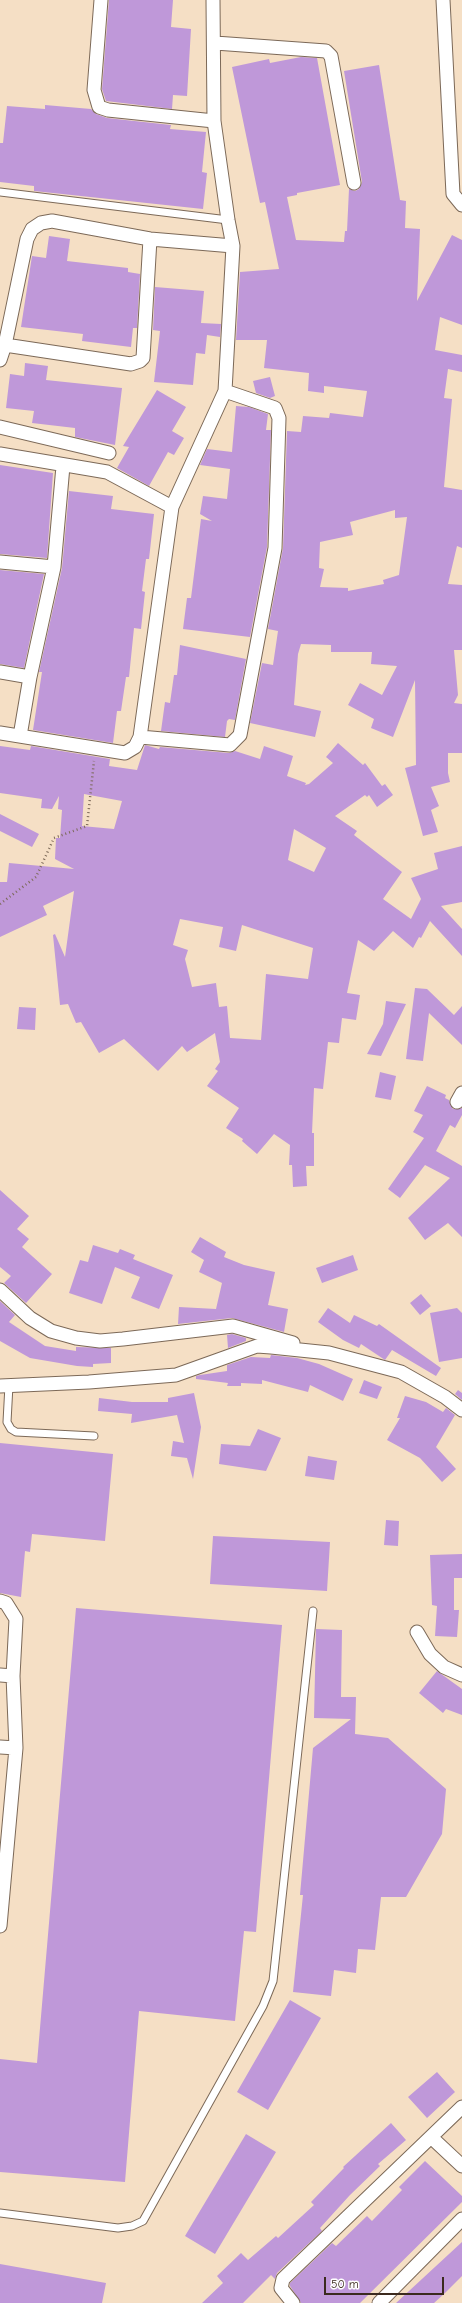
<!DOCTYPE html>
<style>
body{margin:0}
#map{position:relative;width:462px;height:2303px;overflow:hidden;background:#f5dfc5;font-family:"Comic Neue",sans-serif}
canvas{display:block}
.scale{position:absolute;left:324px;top:2277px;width:120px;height:18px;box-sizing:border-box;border:2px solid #3b2a1e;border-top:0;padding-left:5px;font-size:12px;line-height:14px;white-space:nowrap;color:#3b2a1e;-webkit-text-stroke:3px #fff;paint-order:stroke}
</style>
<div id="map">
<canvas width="462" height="2303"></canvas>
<div class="scale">50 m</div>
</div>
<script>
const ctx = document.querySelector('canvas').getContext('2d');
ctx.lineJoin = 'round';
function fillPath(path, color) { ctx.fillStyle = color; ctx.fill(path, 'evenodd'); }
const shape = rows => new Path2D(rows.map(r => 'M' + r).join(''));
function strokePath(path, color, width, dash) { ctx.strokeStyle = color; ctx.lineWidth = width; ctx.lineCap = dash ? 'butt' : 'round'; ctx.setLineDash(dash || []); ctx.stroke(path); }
fillPath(shape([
 [109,0,173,0,171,27,191,29,187,96,173,95,172,109,106,101,102,89],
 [301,57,317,58,340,185,297,193,297,195,287,197,296,240,344,242,345,231,347,231,349,189,355,191,359,189,362,182,344,71,379,65,400,200,406,201,405,228,420,229,417,301,452,235,462,240,462,325,440,317,435,350,462,355,462,372,448,369,444,398,452,399,444,487,462,490,462,548,457,546,448,584,462,585,462,650,454,650,458,695,454,703,462,704,462,753,448,753,448,773,450,782,431,787,439,806,431,810,438,832,423,836,405,768,416,765,415,680,393,737,371,728,374,719,348,705,360,683,382,695,397,666,371,664,372,652,331,652,331,645,301,644,298,654,294,705,321,711,315,737,250,723,262,663,273,665,278,631,268,629,283,548,287,431,301,432,303,416,329,418,330,413,363,417,367,391,324,386,324,393,308,391,309,373,264,368,267,340,236,340,240,272,279,269,265,202,260,203,232,67,269,59,270,63],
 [395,510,395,518,407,517,399,575,383,580,384,584,348,591,348,588,320,587,324,569,319,568,320,542,353,535,350,522],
 [45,105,91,109,96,114,107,118,171,125,170,129,206,132,202,172,207,173,203,209,34,191,34,186,0,182,0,143,3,143,7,106,45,109],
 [49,236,70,239,67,261,128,268,128,272,140,274,137,328,133,328,131,347,82,341,83,334,21,327,32,256,46,258],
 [155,287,204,291,201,323,221,324,220,337,207,335,205,354,196,353,193,385,154,382,160,331,153,330],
 [25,363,48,366,46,380,122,388,115,445,75,437,75,428,32,423,34,411,6,408,10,374,24,376],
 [270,377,275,396,270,398,256,393,253,381],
 [157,390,186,407,172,431,184,438,174,455,168,452,149,486,117,468,129,447,123,446],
 [236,406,249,407,268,414,266,430,271,430,267,547,250,637,183,629,187,598,191,598,201,519,212,521,200,514,203,496,227,499,230,469,200,465,207,449,232,452],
 [0,465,53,473,47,558,0,554],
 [69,491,113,496,111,509,154,514,149,559,146,559,142,591,145,592,141,629,134,628,129,677,126,677,121,711,117,711,113,743,33,730,42,672,39,672,62,568],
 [0,570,44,574,24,668,0,664],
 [180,645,246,659,235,720,229,719,227,721,225,737,161,731,165,702,170,703,174,675,177,675],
 [338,743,363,765,365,763,382,786,385,784,393,795,377,807,369,795,367,797,365,795,335,816,357,831,354,835,402,872,383,899,411,919,421,899,411,878,438,869,434,853,462,846,462,902,441,906,462,929,462,956,430,921,421,938,419,937,413,948,393,931,374,951,358,940,347,993,360,995,356,1020,342,1018,339,1043,328,1042,323,1089,314,1088,312,1133,314,1133,314,1166,306,1166,307,1186,293,1187,292,1165,289,1165,290,1145,274,1134,257,1154,242,1141,243,1139,226,1128,239,1108,207,1086,218,1071,215,1069,220,1062,215,1033,187,1052,182,1046,158,1071,124,1039,99,1053,81,1022,76,1023,68,1004,60,1005,53,935,55,934,65,957,74,891,43,906,47,915,0,937,0,882,7,882,9,863,74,869,55,859,56,838,60,838,62,810,58,809,59,796,52,809,41,808,42,799,0,793,0,746,30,750,31,746,110,759,109,766,137,770,145,745,159,749,160,747,229,753,235,751,260,759,264,746,293,756,287,776,306,783,305,785,309,784,333,763,326,757],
 [84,794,122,801,114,829,82,826],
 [294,829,326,848,314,872,288,860],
 [180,919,223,927,219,947,236,951,242,925,313,948,308,979,266,974,261,1040,230,1038,227,1006,219,1007,216,983,192,987,185,959,188,950,173,945],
 [0,814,39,834,32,847,0,831],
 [415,988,427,989,454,1015,462,1006,462,1045,429,1013,423,1061,406,1059],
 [386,1001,406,1004,381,1056,367,1054,383,1024],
 [19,1007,36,1008,35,1030,17,1029],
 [380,1072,396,1076,391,1100,375,1097],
 [427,1086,446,1095,445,1098,449,1100,453,1109,462,1108,462,1115,455,1128,450,1125,436,1151,462,1166,462,1237,448,1223,425,1240,408,1218,450,1178,425,1165,400,1198,388,1189,424,1138,413,1132,423,1115,414,1111],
 [0,1190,29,1216,17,1229,29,1239,22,1247,52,1274,26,1303,4,1283,11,1276,0,1267],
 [200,1237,226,1252,224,1257,244,1265,275,1272,268,1305,288,1309,284,1332,232,1318,178,1324,179,1307,216,1309,222,1283,199,1272,204,1260,191,1252],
 [93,1245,118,1253,120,1249,135,1255,133,1259,173,1275,159,1309,131,1298,140,1277,115,1267,102,1304,69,1293,80,1260,88,1262],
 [353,1255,358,1270,322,1283,316,1268],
 [421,1294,431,1306,420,1315,410,1303],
 [0,1301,15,1315,9,1322,45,1346,76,1351,76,1347,111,1348,111,1363,93,1364,93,1367,77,1366,30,1358,0,1341],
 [328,1308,350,1323,354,1315,377,1326,379,1324,441,1368,436,1376,392,1350,385,1360,361,1344,359,1348,343,1340,318,1322],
 [457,1308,462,1313,462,1358,439,1362,430,1313],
 [232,1334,246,1338,246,1341,228,1348,227,1335],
 [271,1355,297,1358,319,1364,353,1379,343,1401,310,1385,308,1392,262,1380,262,1384,241,1383,241,1386,227,1386,228,1383,196,1379,196,1376,200,1375,227,1371,227,1365,251,1357,270,1358],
 [364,1380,382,1387,377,1399,359,1393],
 [458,1390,462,1393,462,1400,455,1394],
 [194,1393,201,1427,193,1479,187,1458,171,1456,173,1441,184,1443,177,1415,131,1423,132,1414,98,1411,99,1398,132,1402,168,1402,168,1398],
 [405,1396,426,1402,443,1412,446,1408,455,1415,436,1447,456,1469,442,1482,420,1458,387,1440,400,1418,397,1418],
 [258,1429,281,1438,266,1471,219,1464,221,1444,250,1446],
 [0,1443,113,1454,105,1541,32,1534,30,1552,25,1551,21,1597,0,1593],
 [308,1456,337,1461,334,1480,305,1476],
 [386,1520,399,1521,398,1546,384,1545],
 [213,1536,330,1542,327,1591,210,1584],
 [462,1554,462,1578,454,1578,454,1610,459,1610,457,1637,435,1636,437,1606,432,1605,430,1555],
 [76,1608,282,1625,256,1932,244,1931,235,2021,139,2011,125,2182,0,2172,0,2059,37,2063],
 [316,1629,342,1630,341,1697,356,1697,355,1734,388,1738,446,1789,442,1834,406,1897,381,1897,375,1950,358,1949,356,1973,334,1970,331,1996,293,1992,303,1895,300,1895,313,1748,351,1719,314,1718],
 [437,1671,462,1689,462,1715,446,1709,443,1713,419,1693],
 [290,2000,321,2018,268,2110,237,2092],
 [437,2072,455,2092,427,2118,408,2097],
 [391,2123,406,2140,378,2164,380,2166,350,2195,320,2228,322,2231,277,2273,275,2279,271,2275,243,2303,202,2303,223,2283,217,2276,241,2253,248,2260,276,2236,278,2238,314,2205,311,2202,344,2168,343,2167],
 [246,2134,276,2152,215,2254,185,2236],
 [425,2161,462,2196,462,2202,360,2303,301,2303,290,2286,290,2283,332,2243,336,2246,367,2216,372,2221,402,2190,399,2187],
 [462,2242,462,2276,445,2293,434,2303,396,2303],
 [0,2264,106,2283,102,2303,0,2303]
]), '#bf98d9');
const service = shape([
 [0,192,228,220],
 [9,1385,7,1422,11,1429,16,1432,94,1436],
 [0,2213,118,2228,132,2226,143,2221,263,2006,273,1981,313,1611]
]);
const minor = shape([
 [101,0,94,90,99,107,108,110,214,121],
 [443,0,453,194,462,205],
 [215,43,326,51,331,56,354,183],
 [5,345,131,364,140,361,143,358,150,239],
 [0,360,5,345,27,239,32,229,41,223,52,221,150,239,233,246],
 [0,427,109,453],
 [0,454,107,472,172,507],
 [0,562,54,567],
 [0,672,30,677],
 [0,733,125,753,135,747,140,737,172,507,225,391,233,246,228,220,214,121,213,0],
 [20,736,30,677,54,567,63,466],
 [140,737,230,745,240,735,275,548,279,418,275,408,225,391],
 [457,1102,462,1093],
 [0,1290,30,1318,51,1331,76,1338,100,1341,123,1339,233,1326,293,1343],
 [0,1386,89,1382,176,1375,257,1346,271,1347,329,1353,401,1372,445,1397,462,1410],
 [0,1601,6,1603,16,1619,13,1676,16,1748,0,1926],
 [417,1632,430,1654,444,1667,462,1675],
 [0,1675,13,1676],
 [0,1747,16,1748],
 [431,2137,462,2166],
 [293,2303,281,2288,283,2279,462,2107],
 [379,2303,462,2219]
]);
strokePath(service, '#7c6958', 9);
strokePath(minor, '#7c6958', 15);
strokePath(shape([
 [0,904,36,877,54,838,87,826,94,761]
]), '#7c6958', 2.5, [1, 3]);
strokePath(service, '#fff', 7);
strokePath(minor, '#fff', 13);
</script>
